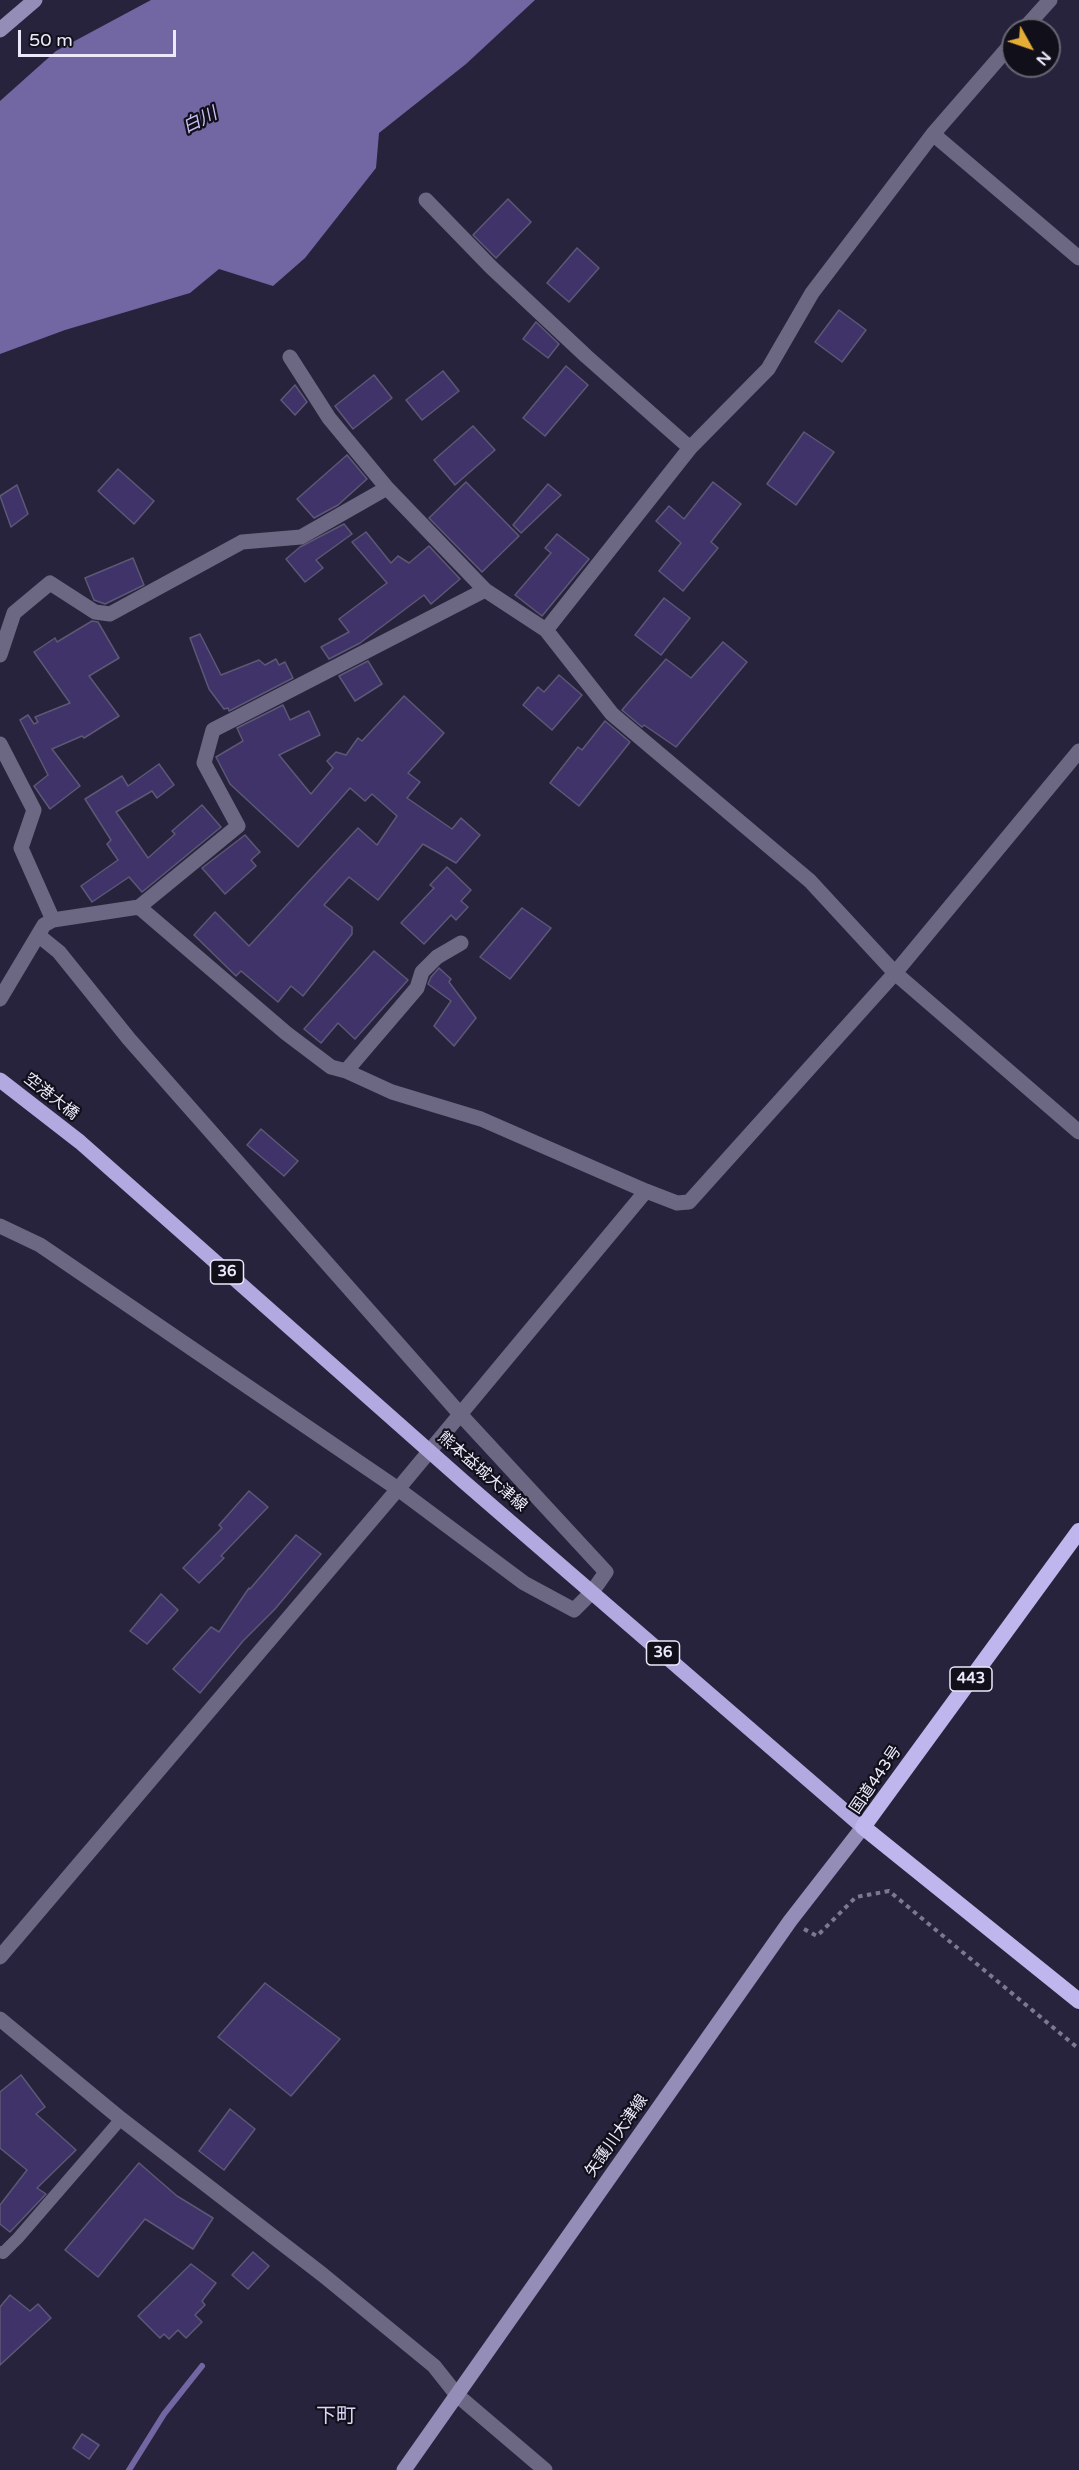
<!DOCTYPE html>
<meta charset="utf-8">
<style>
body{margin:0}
#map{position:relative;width:1079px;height:2470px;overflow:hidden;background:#28233d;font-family:"Varela Round",sans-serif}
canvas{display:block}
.north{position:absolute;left:1001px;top:18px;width:60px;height:60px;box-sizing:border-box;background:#110f1a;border:2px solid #686674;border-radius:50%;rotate:130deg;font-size:16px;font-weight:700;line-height:24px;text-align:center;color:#ebe9fa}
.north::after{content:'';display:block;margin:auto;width:21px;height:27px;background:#e5ad36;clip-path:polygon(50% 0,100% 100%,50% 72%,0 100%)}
.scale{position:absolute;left:18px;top:30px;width:158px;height:27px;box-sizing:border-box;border:3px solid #ebe9fa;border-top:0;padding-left:8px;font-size:18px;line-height:21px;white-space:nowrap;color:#ebe9fa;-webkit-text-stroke:4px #110f1a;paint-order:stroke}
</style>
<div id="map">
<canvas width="1079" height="2470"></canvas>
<div class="north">N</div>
<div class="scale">50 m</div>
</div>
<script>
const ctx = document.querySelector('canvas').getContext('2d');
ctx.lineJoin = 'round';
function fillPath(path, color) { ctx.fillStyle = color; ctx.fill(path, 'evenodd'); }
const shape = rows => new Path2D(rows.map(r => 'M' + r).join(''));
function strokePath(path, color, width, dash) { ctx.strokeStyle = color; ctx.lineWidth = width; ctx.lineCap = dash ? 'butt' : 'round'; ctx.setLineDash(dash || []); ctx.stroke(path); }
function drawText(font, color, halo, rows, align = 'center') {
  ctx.font = font + ' "Varela Round","Noto Sans JP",sans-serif'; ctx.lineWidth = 4.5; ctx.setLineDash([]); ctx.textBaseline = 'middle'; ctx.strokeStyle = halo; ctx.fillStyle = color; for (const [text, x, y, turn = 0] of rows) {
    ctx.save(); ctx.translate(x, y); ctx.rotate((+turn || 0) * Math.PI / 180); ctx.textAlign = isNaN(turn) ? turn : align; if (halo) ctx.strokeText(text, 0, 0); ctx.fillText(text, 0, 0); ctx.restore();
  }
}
fillPath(shape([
 [151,0,535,0,466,64,379,133,376,168,305,258,273,286,219,269,190,293,65,330,0,354,0,101,56,51]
]), '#7267a2');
strokePath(shape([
 [129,2470,164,2414,202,2366]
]), '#7267a2', 6);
const building = shape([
 [508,199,531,222,496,258,473,235,508,199],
 [577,248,599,268,569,302,547,283,577,248],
 [839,310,866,330,842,362,815,342,839,310],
 [536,322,559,344,548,358,523,339,536,322],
 [566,366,588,385,545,436,523,418,566,366],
 [443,371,459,391,422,420,406,400,443,371],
 [374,375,392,398,353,429,335,406,374,375],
 [295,385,307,402,295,415,281,400,295,385],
 [473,426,495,450,455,485,434,460,473,426],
 [804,432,834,452,796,505,767,484,804,432],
 [347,455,367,479,338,505,314,518,297,499,347,455],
 [118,469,154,501,134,524,98,491,118,469],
 [466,482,519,536,482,572,429,518,466,482],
 [713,482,741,504,711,542,718,548,683,591,659,571,681,543,656,521,669,506,684,519,713,482],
 [548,484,561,495,521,533,513,525,548,484],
 [17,485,28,514,11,527,0,496,17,485],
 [344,524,352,534,316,560,323,568,305,582,286,559,300,547,344,524],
 [366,532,391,563,398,556,409,563,429,546,460,579,431,604,424,595,360,643,329,659,321,647,349,632,339,619,387,583,352,542,366,532],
 [557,534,589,559,542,616,515,595,551,553,545,548,557,534],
 [133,558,144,585,105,604,94,600,85,578,133,558],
 [664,598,690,618,661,655,635,635,664,598],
 [92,621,98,622,119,658,89,676,119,716,84,738,82,736,52,749,80,786,50,809,34,786,48,775,20,720,28,715,34,724,38,722,35,717,70,703,34,652,55,638,57,642,92,621],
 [200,634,221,675,259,660,265,665,276,659,279,665,285,662,293,678,229,711,228,708,224,709,209,689,190,638,200,634],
 [723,642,747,662,676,747,644,725,642,727,622,710,666,659,691,678,723,642],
 [368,661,382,684,355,701,339,676,368,661],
 [559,675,582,695,552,730,523,705,538,687,544,692,559,675],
 [404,696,444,733,408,773,420,782,407,798,452,829,461,818,480,835,456,863,423,844,378,900,349,877,324,905,352,927,352,934,303,996,291,986,278,1002,241,971,236,976,194,935,215,912,249,946,358,828,377,845,397,816,372,794,365,801,350,788,298,847,230,784,216,757,243,741,237,728,283,705,290,720,309,711,320,735,279,755,311,794,333,768,327,761,336,752,346,755,358,738,362,741,404,696],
 [605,721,630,742,579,806,550,783,578,747,582,750,605,721],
 [159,764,174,785,157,798,152,791,116,812,148,858,175,834,172,831,202,805,221,827,142,892,129,877,92,902,81,886,118,860,107,844,111,840,85,799,122,776,128,786,159,764],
 [245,835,260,852,251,860,256,866,225,894,202,868,245,835],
 [447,867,471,890,461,901,468,907,456,920,451,915,424,944,401,923,434,888,430,885,447,867],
 [522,908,551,928,510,979,480,957,522,908],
 [374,951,408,980,355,1039,338,1023,321,1043,304,1029,374,951],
 [439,968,451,979,449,982,476,1018,454,1046,434,1026,451,1001,428,984,431,977,439,968],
 [261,1129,298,1161,284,1176,247,1145,261,1129],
 [249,1491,268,1507,221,1556,224,1558,199,1583,183,1568,222,1528,219,1525,249,1491],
 [296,1535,321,1554,275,1609,243,1641,200,1693,173,1669,211,1627,219,1632,249,1588,250,1589,296,1535],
 [161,1594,178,1610,147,1644,130,1631,161,1594],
 [265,1983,340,2039,291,2096,218,2037,265,1983],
 [21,2075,45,2107,36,2114,76,2150,37,2188,46,2194,10,2232,0,2224,0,2205,27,2170,0,2148,0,2092,21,2075],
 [230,2109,255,2129,224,2170,199,2151,230,2109],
 [139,2163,177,2196,213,2218,193,2249,145,2219,98,2277,65,2250,139,2163],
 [253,2252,269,2266,248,2289,232,2275,253,2252],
 [191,2264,216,2283,202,2301,205,2305,195,2315,202,2322,186,2338,178,2330,169,2339,164,2334,160,2338,138,2316,191,2264],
 [10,2295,30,2311,38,2304,51,2318,0,2365,0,2307,10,2295],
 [82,2434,99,2445,89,2459,73,2448,82,2434]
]);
fillPath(building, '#3f3369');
strokePath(building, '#5d5875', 1.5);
strokePath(shape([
 [804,1929,817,1936,856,1897,889,1891,1079,2049]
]), '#7c788f', 4, [4.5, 4.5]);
strokePath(shape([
 [0,2252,3,2253,18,2238,121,2119]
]), '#6c6883', 12);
strokePath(shape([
 [1023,30,1050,0],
 [933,134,1079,258],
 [426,200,491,267,586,356,690,448],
 [290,357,329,418,387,488],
 [546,630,690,448,768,369,812,293,933,134,1013,42],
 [0,655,14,613,50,583,95,612,110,614,242,542,301,537,387,488,485,590,546,630,612,714,810,881,895,973,1079,1132],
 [0,744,34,810,21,848,53,920],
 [139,907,238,826,204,763,213,730,485,590],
 [0,999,44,925,53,920,139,907,286,1033,331,1067,346,1071,392,1092,481,1119,646,1191,677,1203,689,1202,895,973,1079,751],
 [346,1071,417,988,422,972,437,957,461,943],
 [0,1226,40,1245,398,1489,524,1583,574,1610,592,1592,606,1572,460,1414,129,1039,59,952,38,935],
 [0,1957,398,1489,646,1191],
 [0,2019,121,2119,323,2275,434,2366,457,2395,545,2470]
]), '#6c6883', 15);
strokePath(shape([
 [0,30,35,0],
 [404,2470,790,1921,863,1827]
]), '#938db7', 15);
strokePath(shape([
 [0,1080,80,1142,463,1481,863,1827]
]), '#b1a9df', 15);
strokePath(shape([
 [1079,1531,863,1827,1079,2001]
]), '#beb6ec', 16);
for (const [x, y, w] of [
 [227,1272,33],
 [663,1653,33],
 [971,1679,42]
]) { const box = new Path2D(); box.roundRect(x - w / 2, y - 12, w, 24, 4.5); ctx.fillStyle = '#110f1a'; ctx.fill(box); strokePath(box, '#ebe9fa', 1.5); }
drawText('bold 15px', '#ebe9fa', null, [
 ["36",227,1272],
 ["36",663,1653],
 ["443",971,1679]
]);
drawText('16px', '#ebe9fa', '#110f1a', [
 ["空港大橋",51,1097,38],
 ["熊本益城大津線",482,1472,41],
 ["国道443号",876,1780,-56],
 ["矢護川大津線",617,2136,-55]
]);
drawText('italic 18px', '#c8c0f4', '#110f1a', [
 ["白川",200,121,-26]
]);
drawText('20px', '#dbd6f8', '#110f1a', [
 ["下町",336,2417]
]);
</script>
